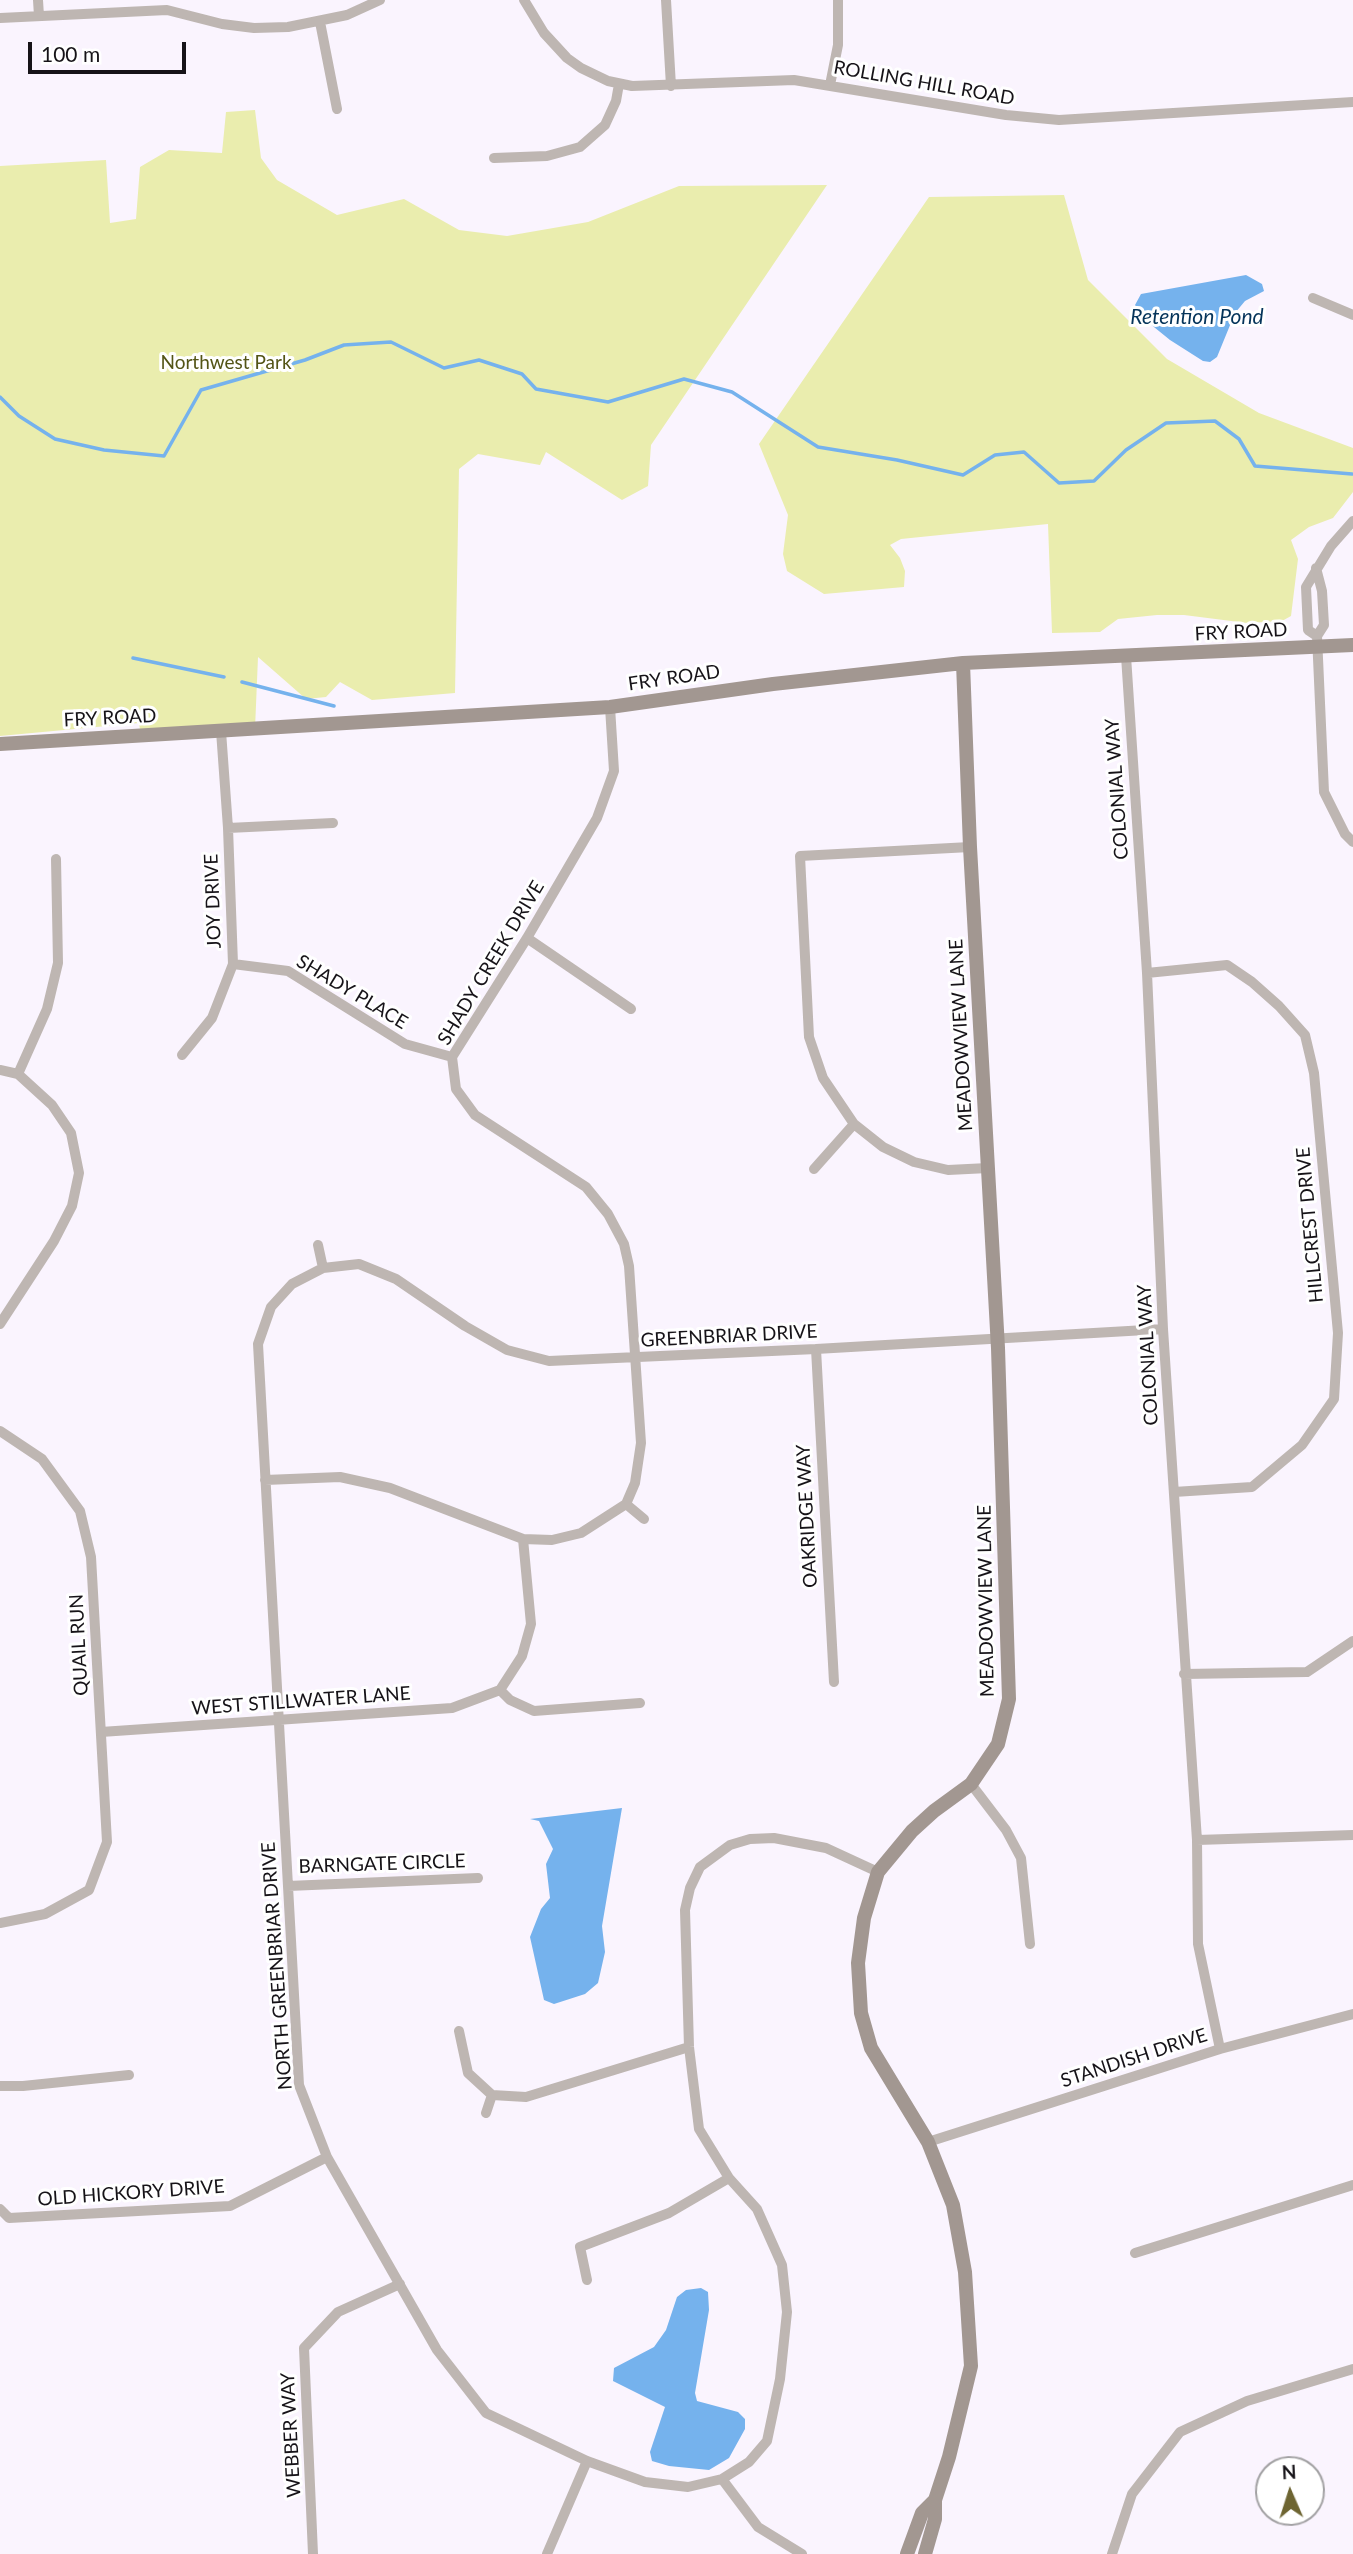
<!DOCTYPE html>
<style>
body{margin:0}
#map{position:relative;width:1353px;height:2554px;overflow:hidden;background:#faf4fe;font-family:Lato,sans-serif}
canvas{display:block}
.north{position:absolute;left:1255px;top:2456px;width:70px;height:70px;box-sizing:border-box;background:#fff;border:2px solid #a2a1a3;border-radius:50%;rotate:357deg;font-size:19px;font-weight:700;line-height:28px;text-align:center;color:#161318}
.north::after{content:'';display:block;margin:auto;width:24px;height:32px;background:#6e6532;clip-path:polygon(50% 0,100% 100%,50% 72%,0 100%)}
.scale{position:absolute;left:28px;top:42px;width:158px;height:32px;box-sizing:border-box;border:4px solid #161318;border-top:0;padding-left:9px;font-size:21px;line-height:24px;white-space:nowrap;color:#161318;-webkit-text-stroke:5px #fff;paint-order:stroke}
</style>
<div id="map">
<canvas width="1353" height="2554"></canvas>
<div class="north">N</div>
<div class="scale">100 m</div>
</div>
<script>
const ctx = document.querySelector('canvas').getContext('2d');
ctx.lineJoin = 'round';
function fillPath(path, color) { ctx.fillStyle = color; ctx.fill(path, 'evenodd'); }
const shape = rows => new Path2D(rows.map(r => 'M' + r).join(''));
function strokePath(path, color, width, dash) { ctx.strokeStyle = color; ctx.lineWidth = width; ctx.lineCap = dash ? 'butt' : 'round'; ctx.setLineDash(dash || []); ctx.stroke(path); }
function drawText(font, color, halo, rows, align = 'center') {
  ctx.font = font + ' Lato,sans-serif'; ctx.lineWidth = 6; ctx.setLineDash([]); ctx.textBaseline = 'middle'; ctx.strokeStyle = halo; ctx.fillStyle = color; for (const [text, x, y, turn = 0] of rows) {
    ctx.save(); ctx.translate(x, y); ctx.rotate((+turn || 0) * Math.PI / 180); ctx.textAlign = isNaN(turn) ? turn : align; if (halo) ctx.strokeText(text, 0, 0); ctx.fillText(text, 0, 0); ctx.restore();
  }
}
fillPath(shape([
 [255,110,261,158,277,180,337,215,404,199,459,230,507,236,588,222,679,186,827,185,651,445,648,486,622,500,546,452,540,465,478,454,459,469,455,693,372,700,340,682,326,697,306,699,258,657,255,729,141,736,139,723,0,736,0,166,106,160,110,223,136,219,140,167,169,150,222,153,226,112],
 [1064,195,1088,280,1167,359,1259,413,1353,448,1353,492,1333,518,1309,527,1291,540,1298,559,1291,616,1282,621,1247,623,1184,615,1157,615,1118,619,1100,632,1052,633,1048,524,901,539,890,545,900,558,905,571,904,587,824,594,787,571,783,554,788,515,759,444,929,197]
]), '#eaedae');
fillPath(shape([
 [1246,275,1262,284,1264,291,1245,301,1235,313,1217,357,1210,362,1203,361,1170,340,1149,323,1135,305,1141,294],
 [622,1808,602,1926,605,1952,598,1983,585,1994,554,2004,544,2000,530,1937,541,1909,550,1898,546,1864,553,1849,539,1821,530,1819],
 [701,2288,708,2292,709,2310,695,2393,697,2401,738,2412,745,2419,745,2429,729,2458,709,2470,669,2466,652,2461,650,2452,665,2407,613,2381,614,2368,654,2347,666,2330,677,2297,686,2290]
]), '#75b2ed');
strokePath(shape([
 [0,397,19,416,55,439,104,450,164,456,201,390,305,360,344,345,391,342,444,368,479,360,522,374,536,389,608,402,684,379,732,392,818,447,897,460,963,475,995,455,1024,452,1059,483,1094,481,1126,450,1166,423,1215,421,1239,439,1255,466,1352,474],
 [133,658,224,677],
 [242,682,334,706]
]), '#75b2ed', 3.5);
strokePath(shape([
 [38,0,39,16],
 [524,0,544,33,567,58,581,68,608,81,632,86,794,80,1006,115,1059,120,1353,102],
 [666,0,671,86],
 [0,18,167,10,222,24,254,28,288,27,347,15,380,0],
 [320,22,337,109],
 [830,85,838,45,838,0],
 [494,158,547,156,580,147,605,125,616,101,619,84],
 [1313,298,1353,315],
 [1316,568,1322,591,1324,625,1317,636,1324,792,1345,834,1353,842],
 [1317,636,1308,630,1306,587,1331,546,1353,521],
 [1126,656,1147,973,1163,1329,1197,1840,1198,1944,1220,2049],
 [610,707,614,771,597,818,527,938,452,1057,456,1089,475,1115,586,1187,608,1214,624,1244,629,1266,641,1443,635,1483,626,1504],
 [228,828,333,823],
 [970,847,800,856,809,1037,823,1078,854,1124,883,1147,914,1162,948,1170,988,1168],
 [527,938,631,1009],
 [233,964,288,971,405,1044,452,1057],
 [1147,973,1227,965,1252,982,1279,1006,1305,1035,1314,1073,1338,1333,1334,1399,1302,1445,1252,1487,1174,1492],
 [182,1055,212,1018,233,964,228,828,221,731],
 [0,1070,18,1074,52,1105,71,1133,79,1173,72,1206,54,1241,0,1324],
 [18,1074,47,1009,58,963,56,859],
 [814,1169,854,1124],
 [318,1245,323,1268,292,1284,271,1307,258,1344,299,2085,327,2157,437,2350,486,2413,587,2461,645,2482,688,2487,722,2479,749,2462,767,2441,780,2379,787,2312,782,2265,757,2209,729,2178,699,2129,689,2047,685,1910,690,1888,700,1867,730,1845,750,1839,774,1838,826,1848,878,1872],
 [323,1268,359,1264,396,1279,465,1326,507,1350,549,1361,816,1349,1163,1329],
 [816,1349,834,1682],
 [0,1431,42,1459,80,1511,91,1557,107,1842,89,1890,45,1914,0,1923],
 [265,1480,340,1477,390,1488,523,1539,552,1540,581,1533,626,1504,644,1519],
 [1184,1674,1307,1672,1353,1641],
 [500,1690,522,1656,531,1624,523,1539],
 [500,1690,510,1700,534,1711,640,1703],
 [101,1732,452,1708,500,1690],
 [971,1784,1006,1830,1021,1858,1030,1944],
 [1197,1840,1353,1835],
 [288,1886,478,1878],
 [459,2031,468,2073,492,2095,486,2113],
 [0,2086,23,2086,129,2075],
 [492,2095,526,2097,689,2047],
 [928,2142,1220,2049,1353,2014],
 [0,2209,9,2218,230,2206,327,2157],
 [1135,2253,1353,2185],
 [587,2280,580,2247,669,2213,729,2178],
 [722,2479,758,2527,802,2554],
 [313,2554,304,2348,338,2312,400,2284],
 [547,2554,587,2461],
 [1112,2554,1132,2494,1180,2432,1247,2401,1353,2369]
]), '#beb6b2', 10);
strokePath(shape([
 [0,744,610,707,773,684,963,663,1353,645],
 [907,2554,922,2513,935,2500],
 [925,2554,935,2519,935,2500,949,2457,971,2366,965,2272,953,2205,928,2142,871,2048,861,2013,858,1963,864,1918,878,1872,912,1831,934,1811,971,1784,998,1744,1009,1699,998,1348,970,847,963,663]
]), '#a29791', 14);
drawText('19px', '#161318', '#fff', [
 ["ROLLING HILL ROAD",924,83,10],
 ["FRY ROAD",1241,632,-3],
 ["FRY ROAD",674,678,-8],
 ["FRY ROAD",110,718,-3],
 ["COLONIAL WAY",1117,789,-94],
 ["JOY DRIVE",213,901,-92],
 ["SHADY CREEK DRIVE",491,963,-59],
 ["SHADY PLACE",352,992,31],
 ["MEADOWVIEW LANE",961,1035,-93],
 ["HILLCREST DRIVE",1310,1225,-95],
 ["GREENBRIAR DRIVE",729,1336,-3],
 ["COLONIAL WAY",1148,1355,-93],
 ["OAKRIDGE WAY",807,1516,-93],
 ["MEADOWVIEW LANE",986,1601,-91],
 ["QUAIL RUN",79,1645,-93],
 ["WEST STILLWATER LANE",301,1701,-4],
 ["BARNGATE CIRCLE",382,1864,-2],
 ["NORTH GREENBRIAR DRIVE",277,1966,-94],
 ["STANDISH DRIVE",1134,2058,-18],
 ["OLD HICKORY DRIVE",131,2193,-4],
 ["WEBBER WAY",291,2435,-93]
]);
drawText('19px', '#535416', '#fff', [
 ["Northwest Park",226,363]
]);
drawText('italic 21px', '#05345a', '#fff', [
 ["Retention Pond",1197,317]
]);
</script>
